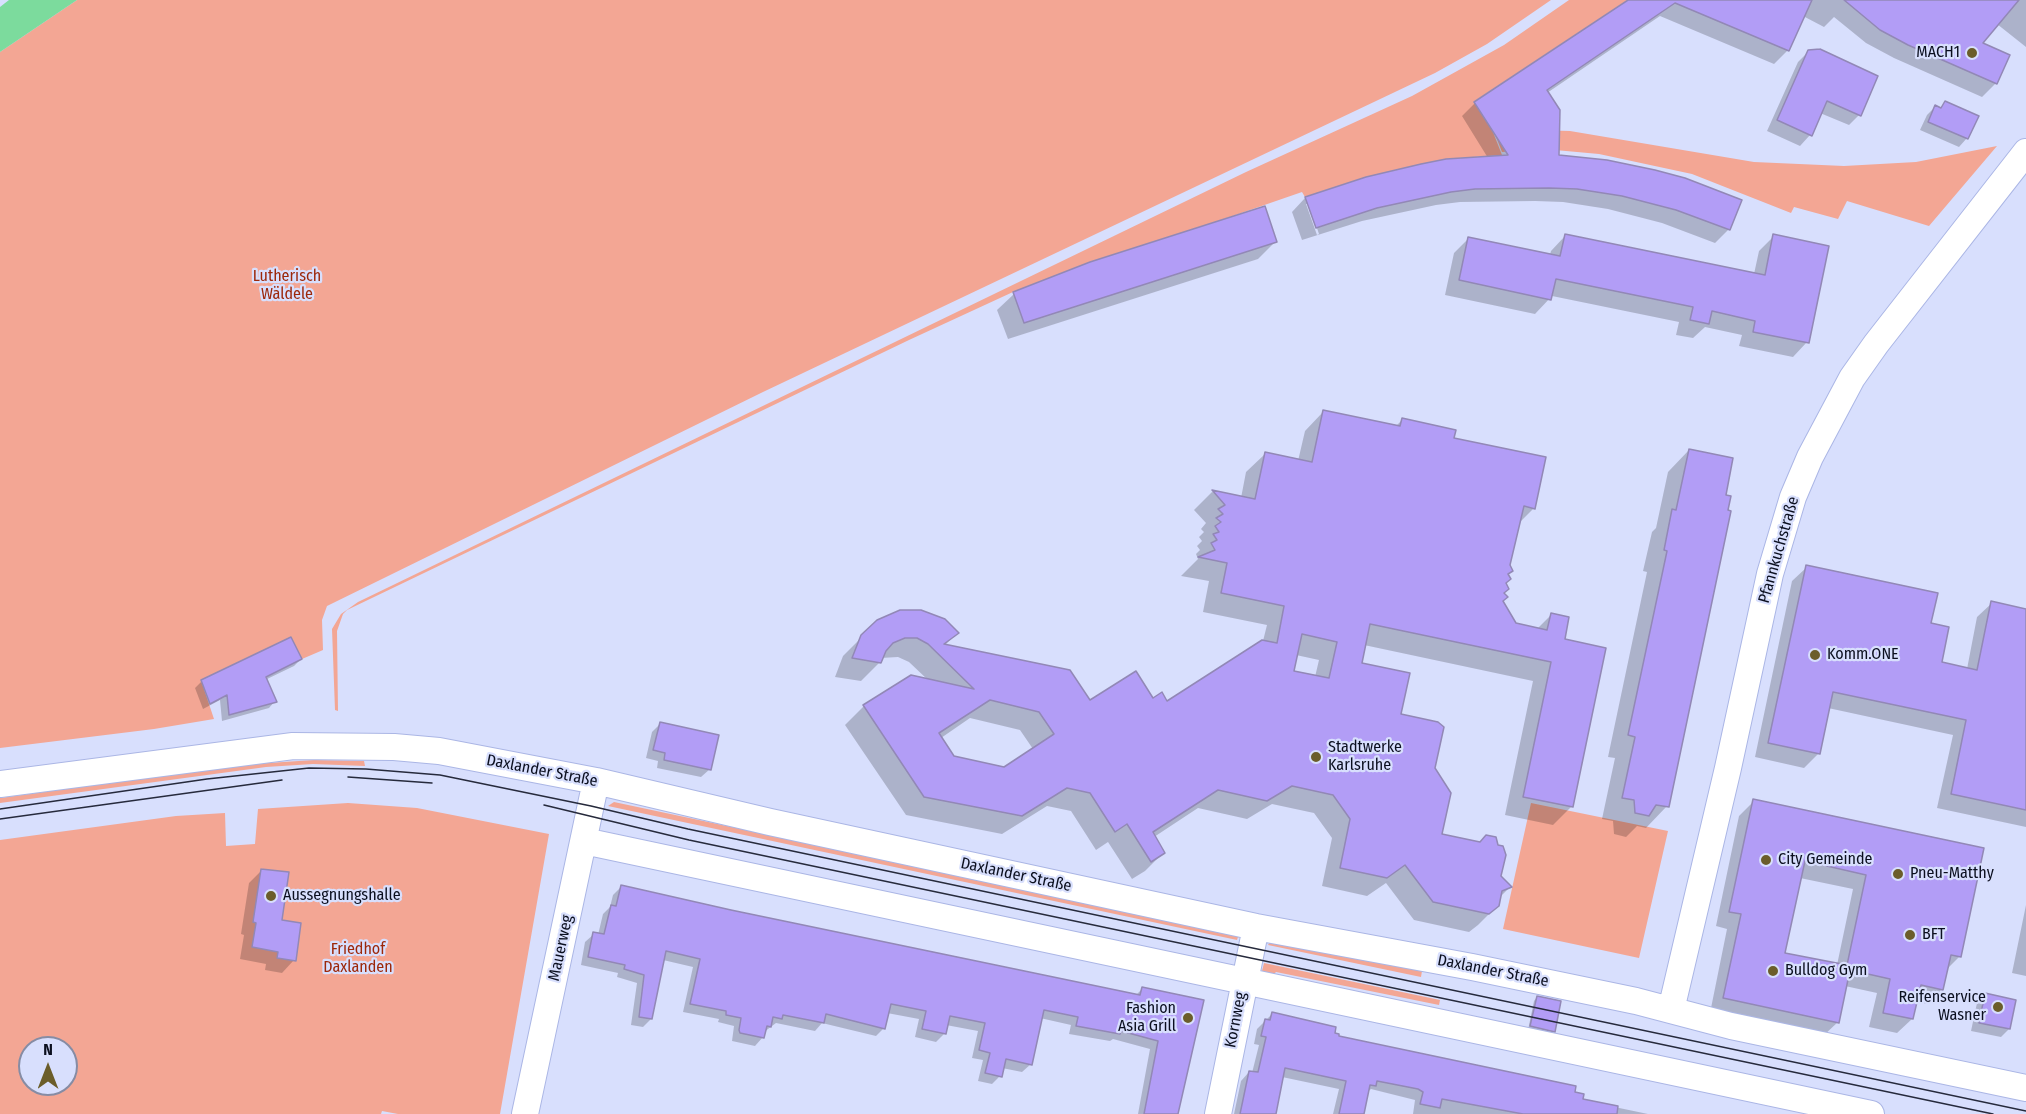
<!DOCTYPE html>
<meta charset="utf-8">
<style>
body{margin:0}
#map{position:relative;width:2026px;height:1114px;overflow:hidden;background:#d8dffd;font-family:"Fira Sans Condensed",sans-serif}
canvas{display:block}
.north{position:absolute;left:18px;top:1036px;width:60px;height:60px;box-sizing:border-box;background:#d8dffd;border:2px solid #868ca4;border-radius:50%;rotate:0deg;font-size:16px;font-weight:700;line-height:24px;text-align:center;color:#0b0f1f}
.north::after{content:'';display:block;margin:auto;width:21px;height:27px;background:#6b5d2a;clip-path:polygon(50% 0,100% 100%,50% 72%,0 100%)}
</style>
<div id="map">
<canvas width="2026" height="1114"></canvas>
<div class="north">N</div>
</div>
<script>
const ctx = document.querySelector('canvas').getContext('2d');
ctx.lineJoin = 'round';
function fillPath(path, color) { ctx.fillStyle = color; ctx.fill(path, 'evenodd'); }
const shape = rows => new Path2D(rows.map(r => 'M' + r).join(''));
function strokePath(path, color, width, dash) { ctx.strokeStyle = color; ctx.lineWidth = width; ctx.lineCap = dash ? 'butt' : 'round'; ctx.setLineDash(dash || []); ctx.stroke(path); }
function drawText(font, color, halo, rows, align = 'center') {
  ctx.font = font + ' "Fira Sans Condensed",sans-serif'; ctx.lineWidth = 4.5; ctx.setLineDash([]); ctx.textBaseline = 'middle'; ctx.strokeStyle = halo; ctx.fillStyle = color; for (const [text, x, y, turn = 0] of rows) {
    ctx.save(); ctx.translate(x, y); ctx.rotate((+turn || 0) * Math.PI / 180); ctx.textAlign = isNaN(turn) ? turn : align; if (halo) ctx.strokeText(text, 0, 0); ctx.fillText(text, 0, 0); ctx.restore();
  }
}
fillPath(shape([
 [77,0,1551,0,1487,44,1435,73,763,392,327,606,322,620,323,650,302,659,291,637,201,680,214,719,154,729,0,748,0,52],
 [1569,0,1628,0,1475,101,1491,127,1502,155,1446,159,1421,164,1366,177,1305,197,1302,192,1013,292,909,340,347,610,343,614,337,631,338,711,335,710,332,629,341,614,358,602,1246,172,1412,96,1504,45],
 [1493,129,1570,131,1754,162,1844,166,1916,162,1997,146,1929,226,1847,201,1838,219,1794,207,1791,213,1692,174,1599,154,1544,149,1502,152],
 [314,760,364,761,365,766,313,764,266,767,0,803,0,798,238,765],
 [614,802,1236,934,1238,937,1237,940,608,806],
 [348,803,417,808,549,834,500,1114,398,1114,382,1111,381,1114,0,1114,0,840,176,816,225,813,226,846,255,844,258,809],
 [30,1048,66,1048,66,1084,30,1084],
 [1531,803,1668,831,1639,958,1503,929],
 [1283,941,1422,971,1421,977,1268,945,1270,942],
 [1264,963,1440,1000,1439,1005,1276,972,1271,977,1261,975]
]), '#f3a694');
fillPath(shape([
 [9,0,77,0,0,52,0,7]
]), '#7cdb9d');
fillPath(shape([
 [1630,0,2026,0,2026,47,1997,24,1981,43,1996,83,1982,97,1894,58,1866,43,1834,17,1824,27,1803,16,1788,50,1774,64,1660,16,1547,93,1558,156,1729,229,1715,243,1662,223,1608,209,1563,202,1535,201,1460,202,1436,205,1362,221,1302,240,1292,212,1305,198,1366,178,1488,158,1462,116,1475,103],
 [1306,204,1309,204,1319,234,1317,235],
 [1809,51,1824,51,1835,56,1859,115,1849,125,1820,113,1810,135,1800,146,1767,131,1798,62],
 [1945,103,1967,138,1959,147,1920,130,1927,115,1935,107,1939,109],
 [1565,236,1754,274,1759,251,1774,236,1807,342,1793,357,1739,346,1742,335,1705,327,1693,338,1676,335,1679,322,1552,296,1535,314,1445,295,1454,253,1469,238,1550,255,1551,251],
 [1275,242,1258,259,1008,339,997,310,1014,294],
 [1323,412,1395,427,1402,420,1453,439,1534,508,1519,523,1501,601,1515,625,1537,629,1551,615,1563,640,1572,806,1553,825,1505,815,1533,681,1364,645,1360,664,1399,716,1434,768,1441,835,1500,877,1510,887,1499,898,1497,906,1478,925,1469,932,1414,920,1386,883,1367,896,1322,886,1332,838,1314,813,1272,804,1247,819,1198,808,1154,837,1164,852,1145,871,1132,879,1108,842,1096,850,1071,811,1047,806,1002,834,906,815,845,725,864,706,911,677,928,680,909,662,898,657,881,658,880,662,861,681,835,677,843,656,878,621,957,633,945,645,1090,702,1153,700,1167,703,1263,641,1267,625,1203,612,1209,581,1181,576,1198,559,1196,554,1200,550,1197,546,1202,541,1199,537,1204,532,1201,529,1206,523,1194,510,1212,492,1241,498,1246,472,1265,454,1298,461,1305,431],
 [1296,655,1319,660,1315,677,1292,672],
 [970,718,1020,730,1033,749,1004,768,953,757,941,738],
 [1689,450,1667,806,1646,828,1637,826,1626,837,1614,834,1613,821,1602,819,1615,758,1608,757,1647,572,1643,571,1652,532,1656,528,1668,472],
 [1807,567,1929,624,1940,663,1967,669,1977,617,1992,603,2026,610,2026,827,1937,808,1953,735,1828,708,1819,753,1804,768,1755,757,1792,581],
 [301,659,294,666,265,680,275,701,269,708,222,721,220,700,203,709,195,688,202,681],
 [660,724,710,769,701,777,657,768,658,761,646,758,652,732],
 [1754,801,1982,850,1960,956,1946,970,1942,989,1927,1004,1916,1001,1912,1019,1897,1033,1869,1027,1877,993,1845,986,1838,1022,1823,1036,1710,1013,1727,929,1716,926,1739,816],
 [1800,878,1853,889,1837,965,1783,954],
 [262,870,294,960,282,973,265,970,266,964,240,959,244,935,241,934,249,883],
 [621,887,1136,995,1143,988,1202,1002,1177,1114,1138,1114,1150,1049,1113,1039,1110,1041,1069,1034,1071,1025,1040,1018,1031,1064,1022,1072,1002,1068,1000,1076,992,1084,978,1081,983,1060,972,1058,978,1031,946,1025,944,1034,936,1042,915,1037,919,1019,887,1013,884,1028,876,1036,822,1023,815,1031,776,1023,764,1032,763,1037,755,1046,732,1041,734,1026,718,1022,719,1019,683,1012,693,967,663,960,651,1019,643,1027,631,1025,637,983,617,977,618,973,581,965,585,942,594,934,598,935,603,914,610,907,613,895],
 [2026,905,2026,976,2012,973],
 [1985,995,2009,1029,2001,1037,1971,1031,1977,1003],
 [1537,997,1554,1031,1550,1035,1528,1030,1534,1001],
 [1272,1014,1337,1037,1574,1093,1581,1100,1648,1114,1413,1114,1415,1100,1371,1089,1366,1093,1362,1114,1333,1114,1339,1089,1282,1077,1274,1114,1234,1114,1241,1081,1249,1072,1252,1073,1259,1045,1254,1044,1257,1029]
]), '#0003');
const building = shape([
 [1628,0,1812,0,1789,51,1675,3,1547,90,1560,110,1559,155,1607,160,1655,170,1685,178,1742,200,1730,230,1676,210,1622,196,1577,189,1549,188,1475,189,1451,192,1377,208,1316,228,1305,197,1366,177,1421,164,1446,159,1508,155,1474,102,1628,0],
 [1844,0,2019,0,1983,43,2010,55,1997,84,1908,45,1880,30,1844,0],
 [1820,49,1878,76,1861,116,1827,101,1812,136,1777,120,1808,50,1820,49],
 [1945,101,1979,116,1968,139,1928,122,1935,105,1941,108,1945,101],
 [1265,206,1277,242,1024,323,1013,292,1090,262,1265,206],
 [1565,234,1765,275,1773,234,1829,246,1809,343,1753,332,1755,321,1712,311,1709,324,1690,320,1693,307,1556,279,1551,300,1459,280,1468,237,1560,256,1565,234],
 [1323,410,1400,426,1402,418,1456,430,1454,438,1546,457,1535,509,1524,506,1510,565,1513,571,1508,574,1511,579,1506,583,1509,589,1504,593,1508,597,1503,601,1516,623,1547,630,1551,613,1569,617,1565,639,1606,648,1573,807,1523,797,1551,662,1370,624,1362,663,1410,673,1401,714,1438,722,1444,727,1435,768,1451,793,1442,834,1480,842,1486,835,1496,837,1498,845,1503,846,1506,855,1501,876,1512,887,1502,891,1499,906,1489,914,1433,902,1405,865,1387,878,1340,868,1350,819,1333,795,1292,786,1267,801,1218,790,1153,832,1165,853,1151,862,1127,824,1115,832,1090,793,1067,788,1022,816,924,797,863,705,911,675,974,689,928,644,917,638,905,638,893,643,886,651,881,663,852,658,861,635,877,620,900,610,921,610,945,619,959,633,944,644,1070,670,1090,700,1136,671,1153,698,1162,692,1167,701,1262,640,1277,643,1284,606,1221,593,1227,563,1198,557,1215,550,1211,543,1217,540,1213,534,1219,532,1215,526,1221,522,1216,518,1223,514,1218,509,1225,505,1212,490,1255,499,1265,452,1312,462,1323,410],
 [1302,634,1337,642,1329,678,1294,671,1302,634],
 [990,700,1039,712,1054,734,1004,767,954,756,939,733,990,700],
 [1689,449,1733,458,1726,495,1731,496,1728,510,1731,511,1669,807,1656,805,1649,816,1635,813,1634,800,1622,798,1635,737,1628,735,1667,551,1664,550,1672,509,1676,510,1689,449],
 [1806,565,1938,593,1931,623,1949,627,1942,662,1977,670,1991,601,2026,609,2026,810,1951,794,1966,720,1833,692,1820,754,1768,743,1806,565],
 [291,637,302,659,266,677,277,702,229,715,227,695,210,704,201,680,291,637],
 [660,722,719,735,711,770,664,760,665,753,653,750,660,722],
 [1753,799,1984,848,1961,957,1951,955,1943,990,1921,985,1913,1019,1883,1013,1890,979,1850,970,1839,1023,1723,998,1741,914,1729,912,1753,799],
 [1805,861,1866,875,1847,965,1785,953,1805,861],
 [261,869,289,872,282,920,301,923,296,961,277,958,278,952,252,947,256,923,253,922,261,869],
 [621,885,731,910,1140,995,1142,987,1204,1000,1178,1114,1144,1114,1158,1041,1121,1031,1120,1034,1076,1026,1078,1017,1044,1010,1032,1065,1006,1059,1002,1077,985,1073,990,1053,979,1050,985,1023,950,1016,946,1034,922,1029,926,1011,891,1004,885,1029,826,1014,824,1023,783,1015,782,1019,773,1017,771,1027,767,1026,764,1038,740,1033,739,1030,741,1018,726,1015,726,1011,690,1004,700,959,666,951,652,1019,639,1017,644,975,624,969,625,965,588,957,593,932,604,934,611,905,616,906,621,885],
 [1985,993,2016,1000,2010,1029,1979,1023,1985,993],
 [1537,996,1561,1001,1555,1032,1530,1026,1537,996],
 [1272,1012,1336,1027,1335,1033,1339,1034,1339,1036,1576,1086,1575,1092,1584,1094,1583,1099,1618,1106,1617,1114,1523,1114,1442,1099,1440,1108,1420,1104,1423,1092,1418,1089,1377,1081,1376,1086,1370,1085,1364,1114,1339,1114,1346,1081,1285,1068,1276,1114,1240,1114,1249,1071,1258,1072,1266,1037,1261,1036,1265,1019,1270,1020,1272,1012]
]);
fillPath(building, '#b29df6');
strokePath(building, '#9288b6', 1.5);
const minor = shape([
 [0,784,293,746,394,747,439,751,596,781,770,822,1256,927,1472,967,1636,1001,1731,1026,2026,1088],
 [584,841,1871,1114],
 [1671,1010,1728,768,1770,574,1793,497,1810,457,1852,378,1876,344,2026,152],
 [525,1114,596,781],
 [1218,1114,1256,927]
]);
strokePath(minor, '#abb6e5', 28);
strokePath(minor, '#fff', 26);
strokePath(shape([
 [348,777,432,783],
 [544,805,689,840,1993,1114],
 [0,809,207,779,309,768,366,769,440,775,591,806,688,829,2026,1111],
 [0,819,282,780]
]), '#262a3c', 1.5);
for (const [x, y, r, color] of [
 [1972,53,6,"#6b5d2a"],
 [1815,655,6,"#6b5d2a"],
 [1316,757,6,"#6b5d2a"],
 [1766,860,6,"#6b5d2a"],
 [1898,874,6,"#6b5d2a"],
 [271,896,6,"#6b5d2a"],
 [1910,935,6,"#6b5d2a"],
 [1773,971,6,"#6b5d2a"],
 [1998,1007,6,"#6b5d2a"],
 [1188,1018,6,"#6b5d2a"]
]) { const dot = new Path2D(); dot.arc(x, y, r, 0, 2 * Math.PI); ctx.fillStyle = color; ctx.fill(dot); strokePath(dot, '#d8dffd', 2); }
drawText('16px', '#0b0f1f', '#d8dffd', [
 ["MACH1",1960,53,"right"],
 ["Komm.ONE",1827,655],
 ["Stadtwerke",1328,748],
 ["Karlsruhe",1328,766],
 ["City Gemeinde",1778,860],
 ["Pneu-Matthy",1910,874],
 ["Aussegnungshalle",283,896],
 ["BFT",1922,935],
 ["Bulldog Gym",1785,971],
 ["Reifenservice",1986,998,"right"],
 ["Wasner",1986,1016,"right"],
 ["Fashion",1176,1009,"right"],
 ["Asia Grill",1176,1027,"right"]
], 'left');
drawText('16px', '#9c270a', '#d8dffd', [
 ["Lutherisch",287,277],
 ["Wäldele",287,295],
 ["Friedhof",358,950],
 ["Daxlanden",358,968]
]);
drawText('16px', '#0b0f1f', '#d8dffd', [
 ["Pfannkuchstraße",1779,550,-74],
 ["Daxlander Straße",542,771,11],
 ["Daxlander Straße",1016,875,12],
 ["Mauerweg",561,948,-78],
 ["Daxlander Straße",1493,971,11],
 ["Kornweg",1236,1020,-79]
]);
</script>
